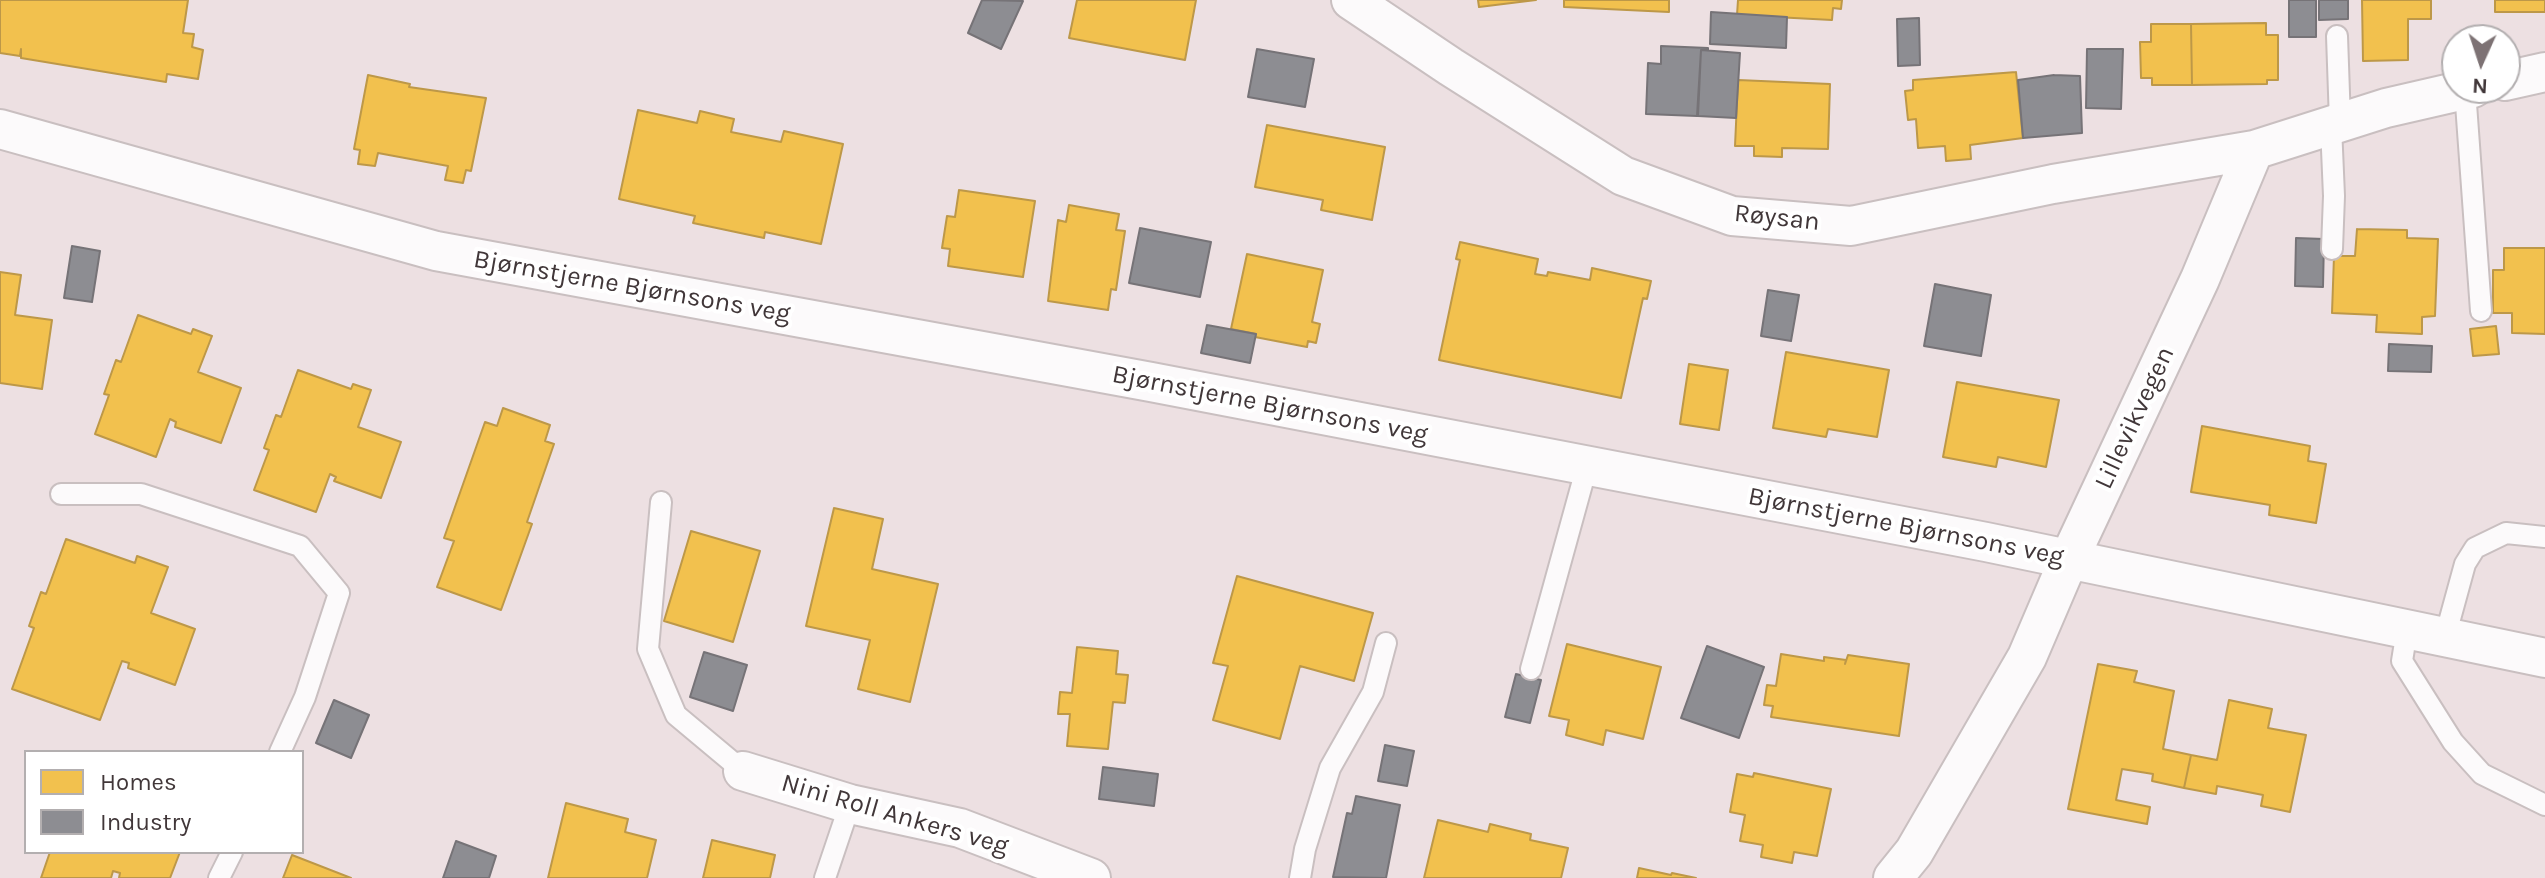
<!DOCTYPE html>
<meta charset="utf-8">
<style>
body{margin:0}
#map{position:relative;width:2545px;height:878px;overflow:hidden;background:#ede0e2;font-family:Karla,sans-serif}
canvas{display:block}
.legend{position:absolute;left:24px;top:750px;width:280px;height:104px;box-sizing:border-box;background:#fff;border:2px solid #b3afb0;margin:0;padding:10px 14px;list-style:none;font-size:24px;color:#413739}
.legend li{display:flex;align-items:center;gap:16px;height:40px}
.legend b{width:40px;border:2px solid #b3afb0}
.north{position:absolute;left:2441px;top:24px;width:80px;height:80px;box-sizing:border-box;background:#fff;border:2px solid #b3afb0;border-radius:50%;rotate:183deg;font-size:22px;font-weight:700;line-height:32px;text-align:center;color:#413739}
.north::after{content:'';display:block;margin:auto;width:28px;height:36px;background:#7d7274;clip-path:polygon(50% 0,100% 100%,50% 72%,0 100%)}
</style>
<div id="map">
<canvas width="2545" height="878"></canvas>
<ul class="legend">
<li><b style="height:22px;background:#f2c14e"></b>Homes</li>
<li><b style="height:22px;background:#8d8d92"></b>Industry</li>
</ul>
<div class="north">N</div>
</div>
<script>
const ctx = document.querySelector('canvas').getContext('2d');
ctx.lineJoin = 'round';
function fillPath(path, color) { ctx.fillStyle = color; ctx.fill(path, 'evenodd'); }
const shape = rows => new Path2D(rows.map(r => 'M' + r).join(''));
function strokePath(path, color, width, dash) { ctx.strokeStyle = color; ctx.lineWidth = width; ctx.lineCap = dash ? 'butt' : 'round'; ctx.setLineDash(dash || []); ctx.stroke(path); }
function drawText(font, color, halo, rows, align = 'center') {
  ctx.font = font + ' Karla,sans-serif'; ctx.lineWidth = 8; ctx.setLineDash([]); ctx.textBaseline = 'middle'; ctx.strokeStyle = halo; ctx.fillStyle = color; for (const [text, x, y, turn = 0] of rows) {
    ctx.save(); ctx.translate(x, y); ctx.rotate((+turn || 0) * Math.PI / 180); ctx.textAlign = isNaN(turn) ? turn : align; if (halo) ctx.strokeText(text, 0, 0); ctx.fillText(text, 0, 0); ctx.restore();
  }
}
const homes = shape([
 [0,0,188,0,183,33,194,34,192,47,203,50,198,79,167,74,166,82,21,58,21,49,20,56,0,53,0,0],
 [1077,0,1196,0,1185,60,1069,38,1077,0],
 [1478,0,1536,0,1479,7,1478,0],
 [1564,0,1669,0,1669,12,1564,7,1564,0],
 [1738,0,1842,0,1841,9,1833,8,1832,20,1737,15,1738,0],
 [2362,0,2431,0,2431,19,2408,19,2408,60,2363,61,2362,0],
 [2495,0,2545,0,2545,12,2495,12,2495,0],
 [2266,23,2266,35,2278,35,2278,80,2267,80,2267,84,2192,85,2191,24,2266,23],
 [2151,24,2191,24,2192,85,2152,85,2152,78,2141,78,2140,42,2151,42,2151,24],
 [2016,72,2023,138,1970,145,1971,159,1946,161,1945,146,1918,148,1916,119,1908,120,1905,91,1913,90,1913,80,2016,72],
 [368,75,410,84,409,87,486,98,471,171,466,170,463,183,445,180,448,166,378,153,375,166,358,164,360,150,354,149,368,75],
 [1738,80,1830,84,1828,149,1782,148,1782,157,1754,156,1754,146,1735,146,1738,80],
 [638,110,697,123,700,111,734,119,731,132,781,142,784,131,843,144,821,244,765,232,764,238,693,223,695,216,619,199,638,110],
 [1267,125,1385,147,1372,220,1321,210,1323,200,1255,187,1267,125],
 [959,190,1035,201,1023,277,948,266,950,249,942,248,947,216,955,217,959,190],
 [1069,205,1119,214,1116,230,1125,231,1116,290,1111,289,1108,310,1048,301,1058,220,1066,222,1069,205],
 [2357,229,2407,230,2407,238,2438,239,2435,316,2422,317,2422,334,2376,332,2377,315,2332,313,2334,256,2355,256,2357,229],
 [1460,242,1538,259,1535,274,1547,276,1548,272,1590,280,1592,268,1651,281,1647,299,1643,298,1621,398,1439,360,1460,260,1456,259,1460,242],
 [2504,248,2545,248,2545,334,2512,333,2512,313,2493,313,2493,270,2504,270,2504,248],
 [1247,254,1323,270,1312,322,1320,324,1316,343,1308,341,1307,347,1255,337,1256,334,1231,329,1247,254],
 [0,272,21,275,15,315,52,320,42,389,0,383,0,272],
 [138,315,191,334,193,329,212,336,198,372,241,388,221,443,175,427,176,422,170,419,156,457,95,434,109,395,104,394,116,360,121,362,138,315],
 [2496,326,2499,354,2473,356,2470,329,2496,326],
 [1786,352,1889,370,1877,437,1828,429,1826,437,1773,428,1786,352],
 [1689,364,1728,370,1719,430,1680,424,1689,364],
 [298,370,351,389,353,384,371,390,358,427,401,442,381,498,334,481,336,477,330,474,316,512,254,490,269,450,264,448,276,415,281,417,298,370],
 [1957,382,2059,400,2046,467,1998,457,1996,467,1943,457,1957,382],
 [503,408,550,425,545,441,554,444,527,522,532,524,501,610,437,587,454,541,444,538,485,422,497,426,503,408],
 [2202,426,2310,446,2308,461,2326,464,2316,523,2269,515,2270,505,2191,492,2202,426],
 [834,508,883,519,872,569,938,584,910,702,858,689,870,640,806,626,834,508],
 [691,531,760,551,733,642,664,621,691,531],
 [66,539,135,563,137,556,168,567,151,613,195,629,175,685,128,668,129,663,122,661,100,720,12,689,34,628,29,626,41,592,46,594,66,539],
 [1237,576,1373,613,1354,681,1300,666,1280,739,1213,720,1228,666,1213,663,1237,576],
 [1567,644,1661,667,1643,739,1606,730,1603,745,1566,735,1569,720,1549,716,1567,644],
 [1077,647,1118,651,1116,674,1128,675,1125,703,1113,702,1108,749,1067,746,1070,714,1058,714,1060,692,1072,693,1077,647],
 [1781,654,1824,661,1824,657,1846,660,1845,664,1848,655,1909,664,1899,736,1771,717,1773,706,1764,705,1767,685,1776,686,1781,654],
 [2098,664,2137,671,2134,682,2174,691,2163,749,2191,755,2184,788,2152,781,2153,774,2122,769,2116,800,2150,807,2147,824,2068,809,2098,664],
 [2229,700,2272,709,2268,728,2306,735,2290,812,2261,806,2263,795,2217,786,2216,794,2184,788,2191,755,2217,760,2229,700],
 [1754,773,1831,789,1817,856,1794,852,1792,863,1761,857,1763,845,1740,841,1745,815,1730,812,1737,774,1753,777,1754,773],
 [566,803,628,819,625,832,656,840,647,878,548,878,566,803],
 [1438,820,1488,832,1490,824,1531,834,1530,840,1568,848,1561,878,1424,878,1438,820],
 [712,840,775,855,770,878,703,878,712,840],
 [50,852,180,852,170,878,119,878,120,873,113,871,111,878,41,878,50,852],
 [292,855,351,878,283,878,292,855],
 [1639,868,1671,875,1672,873,1696,878,1637,878,1639,868]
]);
fillPath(homes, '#f2c14e');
strokePath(homes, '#bd9848', 2);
const industry = shape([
 [982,0,1023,1,1001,49,968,33,982,0],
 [2289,0,2316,0,2316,37,2289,37,2289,0],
 [2319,0,2348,0,2348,19,2319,20,2319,0],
 [1711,12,1787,17,1786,48,1710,44,1711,12],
 [1919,18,1920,65,1898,66,1897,19,1919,18],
 [1661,46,1708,48,1708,50,1701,50,1697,116,1646,114,1648,63,1661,64,1661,46],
 [1257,49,1314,59,1305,107,1248,97,1257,49],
 [2087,49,2123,49,2121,109,2086,108,2087,49],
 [1701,50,1740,53,1736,118,1698,116,1701,50],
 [2054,75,2080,76,2082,133,2023,138,2018,80,2054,75],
 [1140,228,1211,242,1200,297,1129,283,1140,228],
 [2296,238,2324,239,2323,287,2295,286,2296,238],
 [72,246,100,251,92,302,64,298,72,246],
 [1935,284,1991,295,1981,356,1924,346,1935,284],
 [1768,290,1799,295,1791,341,1761,336,1768,290],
 [1207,325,1256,334,1250,363,1201,353,1207,325],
 [2389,344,2432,346,2431,372,2388,371,2389,344],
 [1707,646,1764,667,1739,738,1681,718,1707,646],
 [704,652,747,665,733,711,690,697,704,652],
 [1516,674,1541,680,1530,723,1505,717,1516,674],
 [334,700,369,715,351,758,316,743,334,700],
 [1385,745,1414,751,1407,786,1378,781,1385,745],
 [1103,767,1158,774,1154,806,1099,799,1103,767],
 [1356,796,1400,805,1386,878,1333,877,1347,813,1352,814,1356,796],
 [456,841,496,856,489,878,443,878,456,841]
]);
fillPath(industry, '#8d8d92');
strokePath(industry, '#767377', 2);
const service = shape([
 [2337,36,2340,122],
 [2465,90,2481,311],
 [2331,126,2334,196,2332,249],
 [61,494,141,494,300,546,339,593,305,697,280,752],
 [661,502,648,649,676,715,743,771],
 [2407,630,2402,661,2453,742,2482,774,2545,805],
 [2445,637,2465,564,2475,548,2506,533,2545,537],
 [1531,669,1587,466],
 [219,878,232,852],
 [825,878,850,804],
 [1300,878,1305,849,1330,768,1373,692,1386,643]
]);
const minor = shape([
 [1351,0,1451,67,1623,176,1732,216,1851,226,2053,184,2254,150],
 [2505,81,2545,72],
 [0,129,436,251,1151,382,1986,542,2545,658],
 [743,771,850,804,960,828,1091,878],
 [1893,878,1914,852,2027,657,2069,559,2200,279,2254,150,2386,108,2473,88]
]);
strokePath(service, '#c9bfc0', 24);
strokePath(minor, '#c9bfc0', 42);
strokePath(service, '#fcfafb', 20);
strokePath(minor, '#fcfafb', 38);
drawText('26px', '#413739', '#fff', [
 ["Røysan",1777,218,6],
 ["Bjørnstjerne Bjørnsons veg",632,287,10],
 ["Bjørnstjerne Bjørnsons veg",1270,405,11],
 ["Lillevikvegen",2135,418,-65],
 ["Bjørnstjerne Bjørnsons veg",1906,527,11],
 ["Nini Roll Ankers veg",895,815,16]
]);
</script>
